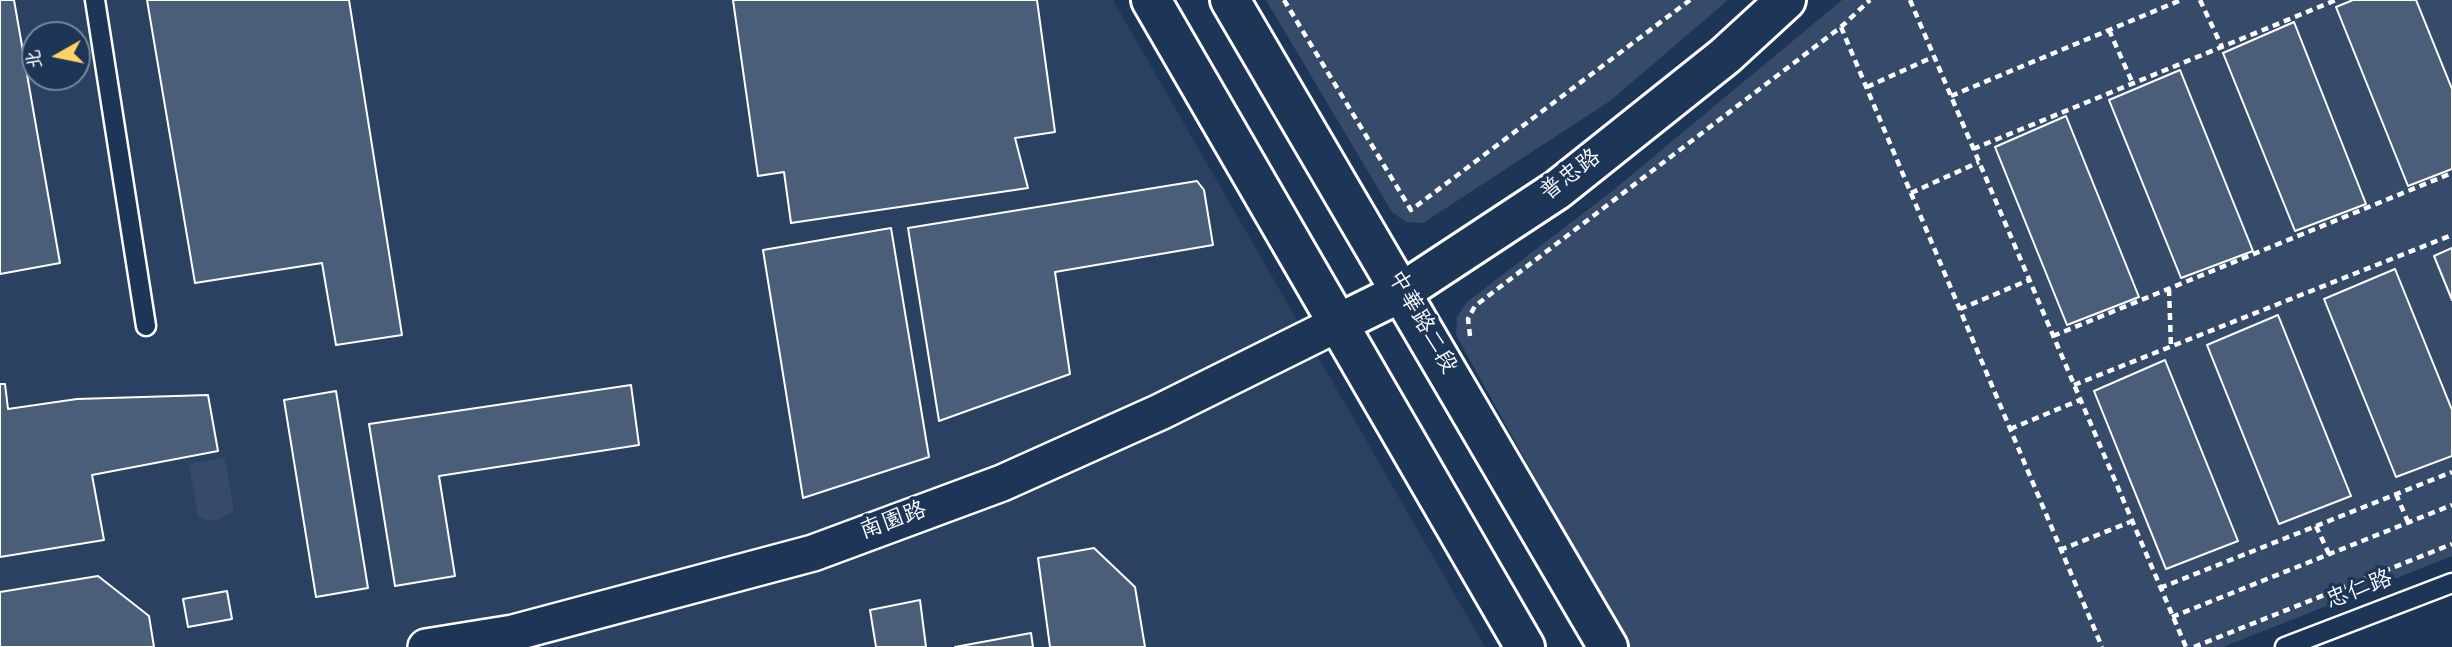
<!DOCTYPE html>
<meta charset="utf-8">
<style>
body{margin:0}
#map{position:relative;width:2452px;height:647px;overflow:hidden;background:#1d3557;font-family:"Gochi Hand","LXGW WenKai TC",sans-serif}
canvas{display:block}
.north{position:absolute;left:21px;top:21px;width:70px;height:70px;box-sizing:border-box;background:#1d3557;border:2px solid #77869a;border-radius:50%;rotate:261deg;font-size:19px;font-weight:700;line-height:28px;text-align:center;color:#fff}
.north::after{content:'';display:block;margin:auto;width:24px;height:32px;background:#ffd166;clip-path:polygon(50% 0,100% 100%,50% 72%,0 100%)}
</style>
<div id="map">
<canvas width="2452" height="647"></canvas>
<div class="north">北</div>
</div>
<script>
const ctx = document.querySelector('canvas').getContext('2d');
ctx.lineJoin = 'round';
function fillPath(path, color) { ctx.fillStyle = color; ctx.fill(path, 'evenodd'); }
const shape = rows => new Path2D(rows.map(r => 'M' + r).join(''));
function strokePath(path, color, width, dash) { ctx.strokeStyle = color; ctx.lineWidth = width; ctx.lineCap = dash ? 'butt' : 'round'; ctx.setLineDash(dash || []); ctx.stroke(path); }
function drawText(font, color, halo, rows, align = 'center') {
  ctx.font = font + ' "Gochi Hand","LXGW WenKai TC",sans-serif'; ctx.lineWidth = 7; ctx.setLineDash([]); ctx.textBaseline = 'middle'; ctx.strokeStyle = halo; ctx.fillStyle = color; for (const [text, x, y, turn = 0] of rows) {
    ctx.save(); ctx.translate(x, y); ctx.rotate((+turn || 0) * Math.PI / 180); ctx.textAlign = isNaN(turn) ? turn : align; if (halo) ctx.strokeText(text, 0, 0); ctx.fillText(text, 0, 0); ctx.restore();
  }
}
fillPath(shape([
 [0,0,1113,0,1485,647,0,647],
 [35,35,77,35,77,77,35,77]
]), '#2a4161');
fillPath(shape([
 [1266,0,1728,0,1610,101,1423,223,1406,222,1392,212],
 [1842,0,2452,0,2452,556,2223,647,1629,647,1456,335,1457,317,1467,302,1611,192],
 [225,457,234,511,216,521,207,520,198,517,189,464]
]), '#364b69');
const building = shape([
 [0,0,14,0,60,263,0,274,0,0],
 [147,0,349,0,402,335,336,345,322,263,195,283,147,0],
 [733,0,1037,0,1055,132,1015,138,1028,188,791,223,784,172,758,176,733,0],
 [2353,0,2416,0,2452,89,2452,169,2408,186,2336,7,2353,0],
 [2294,22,2366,204,2295,231,2223,53,2294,22],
 [2180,70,2253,251,2181,278,2109,100,2180,70],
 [2066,116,2139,297,2067,325,1995,147,2066,116],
 [1197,181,1204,190,1213,245,1055,272,1070,374,939,421,908,228,1197,181],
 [891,228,929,457,803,498,763,250,891,228],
 [2452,248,2452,300,2434,256,2452,248],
 [2395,269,2452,410,2452,456,2396,477,2324,299,2395,269],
 [2278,315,2351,496,2279,524,2207,345,2278,315],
 [2165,360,2238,541,2166,569,2094,391,2165,360],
 [0,384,5,384,8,409,77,399,208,395,218,451,92,475,104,540,0,557,0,384],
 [631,385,639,445,439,476,455,576,395,586,369,424,631,385],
 [336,391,368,588,316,597,284,400,336,391],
 [1094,548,1135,587,1145,647,1050,647,1038,558,1094,548],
 [98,576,149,616,154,647,0,647,0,592,98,576],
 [227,591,232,619,188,627,183,599,227,591],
 [920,600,926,647,876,647,870,610,920,600],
 [1031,633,1033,647,955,647,1031,633]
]);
fillPath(building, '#4a5d79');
strokePath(building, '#fff', 2);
const service = shape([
 [95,0,146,326],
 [2285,647,2452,583]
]);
const minor = shape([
 [426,647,513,633,813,553,1002,483,1160,412,1337,324]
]);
const tertiary = shape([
 [1337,324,1402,292,1557,190,1725,56,1786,0]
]);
const primary = shape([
 [1151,0,1525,647],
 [1230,0,1608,647]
]);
strokePath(service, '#fff', 23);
strokePath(minor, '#fff', 40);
strokePath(tertiary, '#fff', 44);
strokePath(primary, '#fff', 44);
strokePath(shape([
 [1284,0,1411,210,1690,0],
 [1910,0,2186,647],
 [2200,0,2222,47],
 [1841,27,2102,647],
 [2109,30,2133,84],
 [1867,87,1933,57],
 [1951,96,2181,0],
 [1973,149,2336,0],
 [1911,193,1979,162],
 [2169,289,2171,347],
 [1960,309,2029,280],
 [1470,336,1468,319,1475,306,1841,27,1870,0],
 [2053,336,2452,173],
 [2074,385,2452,235],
 [2010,429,2080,400],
 [2396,494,2408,522],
 [2316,526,2329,554],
 [2060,550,2130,522],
 [2160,588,2452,472],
 [2172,617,2452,505],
 [2194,647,2452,544]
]), '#fff', 4.5, [7, 5]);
strokePath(service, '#1d3557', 18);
strokePath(minor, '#1d3557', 35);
strokePath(tertiary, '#1d3557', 38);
strokePath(primary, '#1d3557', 38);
drawText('23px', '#fff', '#1d3557', [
 ["普忠路",1572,177,-37],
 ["中華路二段",1420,323,60],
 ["南園路",894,523,-20],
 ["忠仁路",2360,592,-21]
]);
</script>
